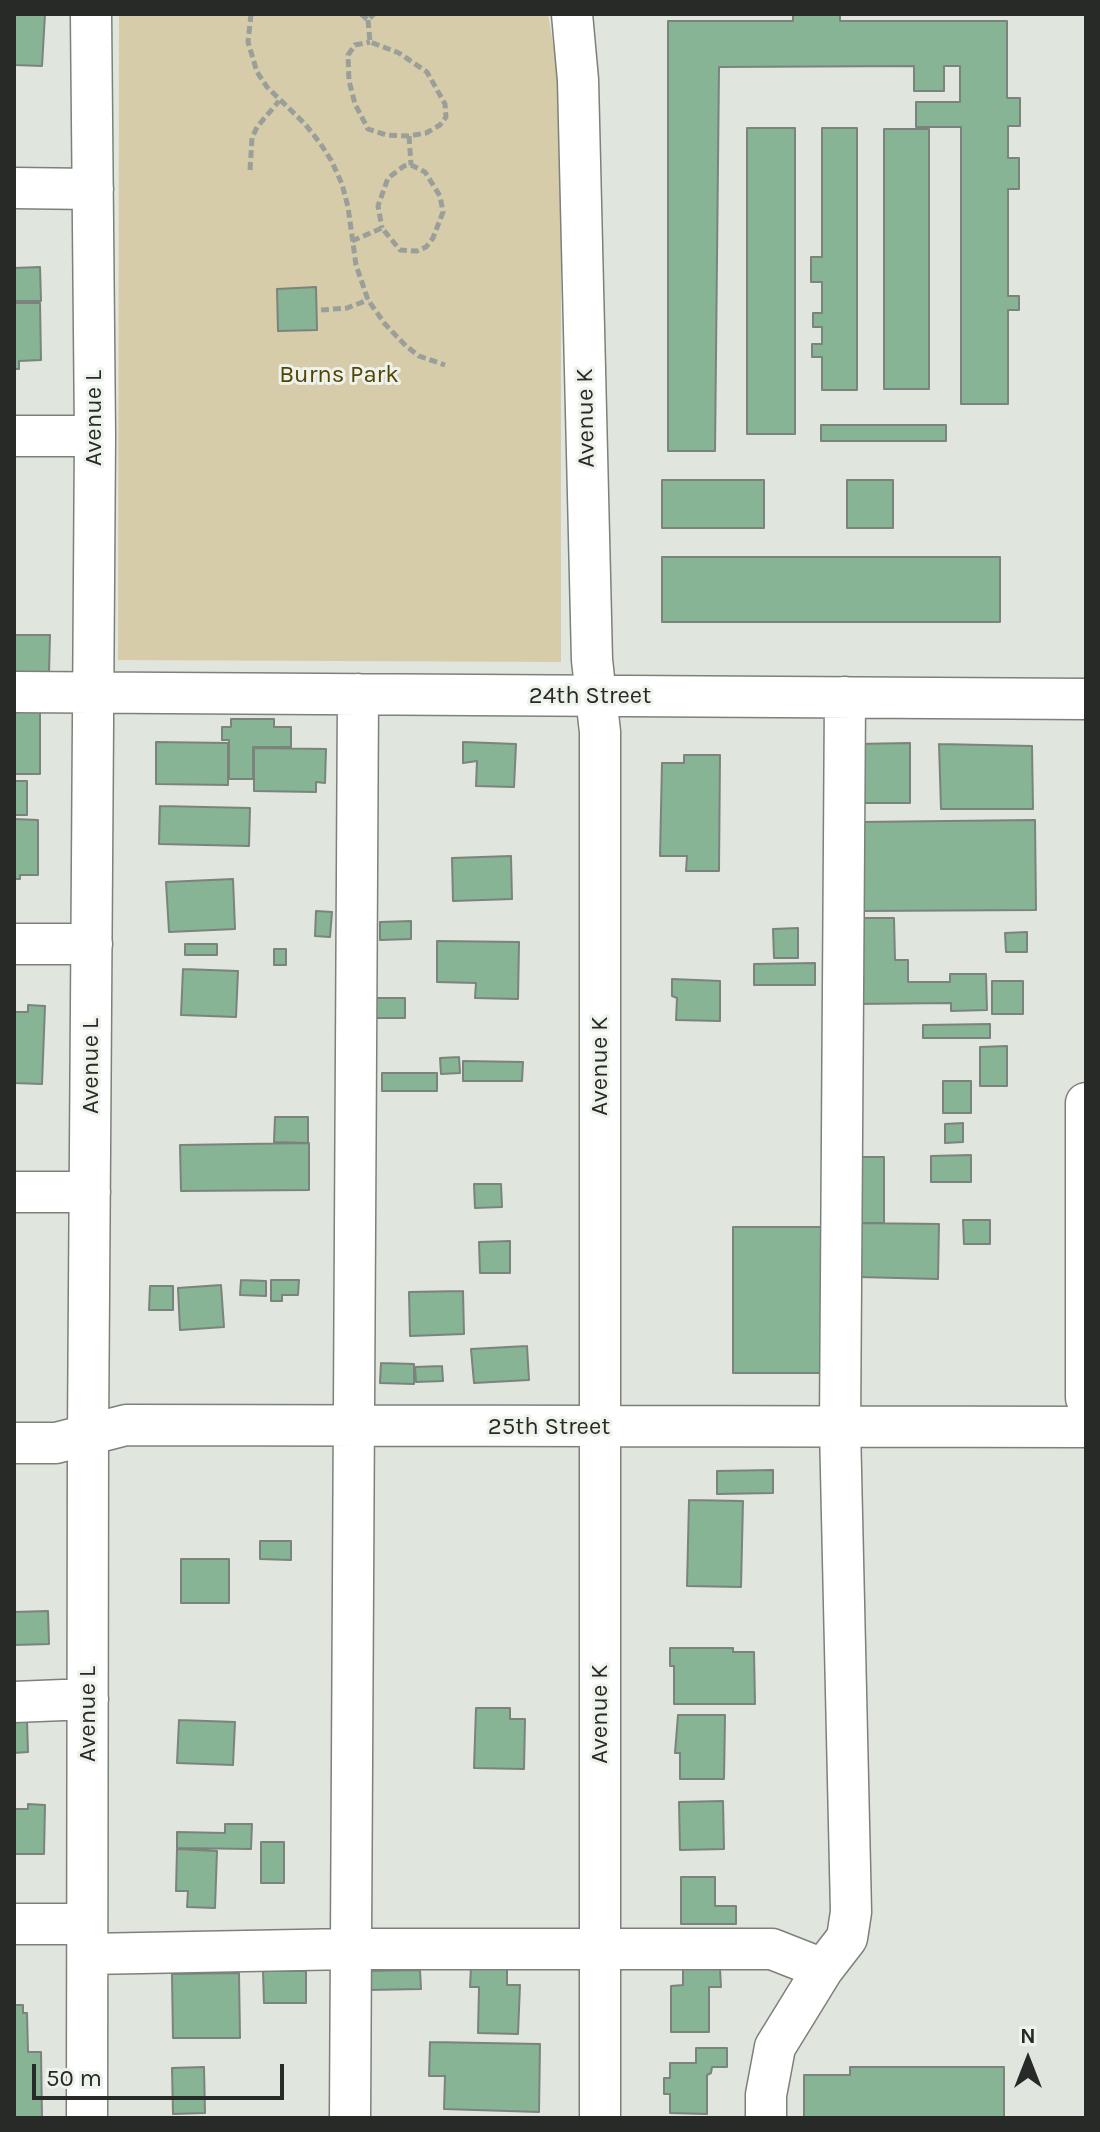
<!DOCTYPE html>
<style>
body{margin:0}
#map{position:relative;width:1100px;height:2132px;overflow:hidden;background:#e0e5dd;font-family:Karla,sans-serif}
canvas{display:block}
.frame{position:absolute;inset:0;border:16px solid #282a27;pointer-events:none}
.north{position:absolute;left:988px;top:2020px;width:80px;height:80px;-webkit-text-stroke:6px #edf2ea;paint-order:stroke;rotate:0deg;font-size:22px;font-weight:700;line-height:32px;text-align:center;color:#282a27}
.north::after{content:'';display:block;margin:auto;width:28px;height:36px;background:#282a27;clip-path:polygon(50% 0,100% 100%,50% 72%,0 100%)}
.scale{position:absolute;left:32px;top:2064px;width:252px;height:36px;box-sizing:border-box;border:4px solid #282a27;border-top:0;padding-left:10px;font-size:24px;line-height:28px;white-space:nowrap;color:#282a27;-webkit-text-stroke:6px #edf2ea;paint-order:stroke}
</style>
<div id="map">
<canvas width="1100" height="2132"></canvas>
<div class="frame"></div>
<div class="north">N</div>
<div class="scale">50 m</div>
</div>
<script>
const ctx = document.querySelector('canvas').getContext('2d');
ctx.lineJoin = 'round';
function fillPath(path, color) { ctx.fillStyle = color; ctx.fill(path, 'evenodd'); }
const shape = rows => new Path2D(rows.map(r => 'M' + r).join(''));
function strokePath(path, color, width, dash) { ctx.strokeStyle = color; ctx.lineWidth = width; ctx.lineCap = dash ? 'butt' : 'round'; ctx.setLineDash(dash || []); ctx.stroke(path); }
function drawText(font, color, halo, rows, align = 'center') {
  ctx.font = font + ' Karla,sans-serif'; ctx.lineWidth = 6; ctx.setLineDash([]); ctx.textBaseline = 'middle'; ctx.strokeStyle = halo; ctx.fillStyle = color; for (const [text, x, y, turn = 0] of rows) {
    ctx.save(); ctx.translate(x, y); ctx.rotate((+turn || 0) * Math.PI / 180); ctx.textAlign = isNaN(turn) ? turn : align; if (halo) ctx.strokeText(text, 0, 0); ctx.fillText(text, 0, 0); ctx.restore();
  }
}
fillPath(shape([
 [119,14,548,14,561,90,561,662,118,660]
]), '#d6ccaa');
const building = shape([
 [14,14,45,14,42,66,14,65,14,14],
 [793,14,840,14,840,21,1007,21,1007,98,1020,98,1020,126,1008,126,1008,158,1019,158,1019,189,1008,189,1008,296,1019,296,1019,310,1008,310,1008,404,961,404,961,127,916,127,916,102,960,102,960,66,944,66,944,91,914,91,914,66,719,67,715,451,668,451,668,21,793,21,793,14],
 [747,128,795,128,795,434,747,434,747,128],
 [822,128,857,128,857,390,822,390,822,357,812,357,812,344,822,344,822,327,813,327,813,313,822,313,822,282,811,282,811,257,822,257,822,128],
 [884,129,929,129,929,389,884,389,884,129],
 [40,267,41,301,14,301,14,268,40,267],
 [316,287,317,330,278,331,277,289,316,287],
 [14,303,40,303,41,360,19,361,19,369,14,369,14,303],
 [821,425,946,425,946,441,821,441,821,425],
 [662,480,764,480,764,528,662,528,662,480],
 [847,480,893,480,893,528,847,528,847,480],
 [662,557,1000,557,1000,622,662,622,662,557],
 [14,635,50,635,49,673,14,673,14,635],
 [14,710,40,710,40,774,14,774,14,710],
 [231,719,274,719,274,727,291,727,291,747,253,747,253,779,229,779,229,740,222,740,222,727,231,727,231,719],
 [156,742,228,743,228,785,156,784,156,742],
 [463,742,516,744,514,787,476,786,477,761,463,763,463,742],
 [910,743,910,803,855,803,855,744,910,743],
 [939,744,1032,746,1033,809,941,809,939,744],
 [254,748,326,749,325,783,316,782,316,792,254,791,254,748],
 [684,755,720,755,719,871,686,871,687,856,660,856,662,763,684,763,684,755],
 [14,781,27,781,27,815,14,815,14,781],
 [160,806,250,808,249,846,159,844,160,806],
 [14,819,38,820,38,875,20,875,20,879,14,879,14,819],
 [1035,820,1036,910,861,911,860,822,1035,820],
 [511,856,512,899,453,901,452,858,511,856],
 [233,879,235,929,169,932,166,882,233,879],
 [316,911,332,912,330,937,315,936,316,911],
 [854,918,894,918,895,960,908,960,908,982,950,982,950,974,986,974,987,1010,951,1011,951,1003,855,1004,854,918],
 [411,921,411,939,380,940,380,922,411,921],
 [798,928,798,958,774,958,773,929,798,928],
 [1027,932,1027,952,1006,952,1005,933,1027,932],
 [437,941,519,942,518,999,475,998,476,983,437,982,437,941],
 [185,944,217,944,217,955,185,955,185,944],
 [274,949,286,949,286,965,274,965,274,949],
 [815,963,815,985,754,985,754,964,815,963],
 [183,969,238,971,236,1017,181,1015,183,969],
 [672,979,720,981,720,1021,676,1020,677,998,672,996,672,979],
 [992,981,1023,981,1023,1014,992,1014,992,981],
 [373,998,405,998,405,1018,373,1018,373,998],
 [28,1005,45,1006,42,1084,14,1083,14,1012,28,1012,28,1005],
 [990,1024,990,1038,923,1038,923,1025,990,1024],
 [1007,1046,1007,1086,980,1086,980,1047,1007,1046],
 [459,1057,460,1073,441,1074,440,1058,459,1057],
 [463,1061,523,1062,522,1081,463,1081,463,1061],
 [382,1073,437,1073,437,1091,382,1091,382,1073],
 [943,1081,971,1081,971,1113,943,1113,943,1081],
 [275,1117,308,1117,308,1143,274,1142,275,1117],
 [963,1123,963,1142,945,1143,945,1124,963,1123],
 [309,1143,309,1190,181,1191,180,1145,309,1143],
 [971,1155,971,1182,931,1182,931,1156,971,1155],
 [859,1157,884,1157,884,1223,859,1223,859,1157],
 [474,1184,501,1184,502,1207,475,1208,474,1184],
 [963,1220,990,1220,990,1244,964,1244,963,1220],
 [859,1223,939,1224,938,1279,858,1277,859,1223],
 [733,1227,828,1227,828,1373,733,1373,733,1227],
 [510,1241,510,1273,480,1273,479,1242,510,1241],
 [241,1280,266,1281,266,1296,240,1295,241,1280],
 [271,1280,299,1280,298,1295,282,1295,282,1301,271,1301,271,1280],
 [221,1285,224,1327,180,1330,178,1288,221,1285],
 [150,1286,173,1286,173,1310,149,1310,150,1286],
 [463,1291,464,1334,410,1336,409,1292,463,1291],
 [527,1346,529,1380,474,1383,471,1349,527,1346],
 [381,1363,414,1364,414,1384,380,1383,381,1363],
 [442,1366,443,1381,416,1382,415,1367,442,1366],
 [773,1470,773,1493,717,1494,717,1471,773,1470],
 [689,1500,743,1501,741,1587,687,1586,689,1500],
 [260,1541,291,1541,291,1560,260,1559,260,1541],
 [181,1559,229,1559,229,1603,181,1603,181,1559],
 [48,1611,49,1644,14,1645,14,1612,48,1611],
 [670,1648,733,1648,733,1652,754,1652,755,1704,674,1704,674,1666,670,1666,670,1648],
 [476,1708,510,1708,510,1719,525,1719,524,1769,474,1768,476,1708],
 [678,1715,725,1715,724,1779,680,1779,680,1753,675,1753,678,1715],
 [27,1720,28,1752,14,1753,14,1721,27,1720],
 [179,1720,235,1722,233,1765,177,1763,179,1720],
 [723,1801,724,1849,680,1850,679,1802,723,1801],
 [28,1804,45,1805,44,1854,14,1854,14,1809,28,1809,28,1804],
 [225,1824,252,1824,251,1849,177,1848,177,1832,225,1833,225,1824],
 [261,1842,284,1842,284,1883,261,1883,261,1842],
 [177,1849,217,1851,215,1908,187,1907,188,1891,176,1891,177,1849],
 [681,1877,715,1877,715,1906,736,1906,736,1924,681,1924,681,1877],
 [471,1968,507,1969,507,1985,520,1985,518,2034,478,2033,479,1987,470,1987,471,1968],
 [683,1969,720,1969,721,1987,709,1987,709,2032,671,2032,671,1986,683,1985,683,1969],
 [420,1970,421,1989,367,1990,367,1971,420,1970],
 [263,1971,306,1971,306,2003,264,2003,263,1971],
 [239,1973,240,2038,173,2038,172,1974,239,1973],
 [14,1998,15,2005,23,2005,23,2013,27,2013,28,2052,41,2052,42,2118,14,2118,14,1998],
 [430,2042,540,2044,539,2112,444,2109,445,2076,429,2076,430,2042],
 [696,2048,727,2048,727,2067,712,2067,711,2073,707,2075,707,2114,670,2113,670,2094,664,2094,664,2078,670,2078,670,2063,696,2063,696,2048],
 [204,2067,205,2113,173,2114,172,2068,204,2067],
 [850,2067,1004,2067,1004,2118,804,2118,804,2075,850,2075,850,2067]
]);
fillPath(building, '#87b494');
strokePath(building, '#7c837d', 2);
const minor = shape([
 [572,14,578,80,592,660,600,732,600,2118],
 [14,188,93,189],
 [14,436,95,436],
 [14,692,1086,699],
 [14,944,92,944],
 [1086,1103,1086,1398],
 [14,1192,90,1192],
 [14,1443,56,1443,126,1425,1086,1427],
 [14,1702,88,1699],
 [14,1924,87,1924],
 [88,1954,351,1949,772,1949,823,1969],
 [87,2118,88,1434,95,436,91,14],
 [350,2118,358,694],
 [766,2118,766,2095,775,2047,823,1969,847,1938,851,1912,840,1427,845,697]
]);
strokePath(minor, '#7c817a', 43);
strokePath(shape([
 [251,14,248,42,257,72,267,87,305,124,320,143,331,160,342,184,348,207,356,265,368,300,385,324,406,346,419,356,445,365],
 [361,14,368,20,374,14],
 [368,20,370,42,399,53,427,72,445,104,446,117,440,125,426,133,409,136,386,135,368,129,355,104,349,81,348,55,355,45,370,42],
 [409,136,411,165],
 [250,170,252,138,257,127,279,101],
 [352,241,382,228,400,250,417,251,426,247,433,238,443,212,440,196,425,172,411,165,404,166,388,178,378,206,382,228],
 [321,310,347,308,368,300]
]), '#9b9f99', 5, [8, 4]);
strokePath(minor, '#fff', 40);
drawText('24px', '#534305', '#edf2ea', [
 ["Burns Park",339,375]
]);
drawText('24px', '#282a27', '#edf2ea', [
 ["Avenue L",94,418,-90],
 ["Avenue K",586,418,-91],
 ["24th Street",590,696],
 ["Avenue L",91,1066,-90],
 ["Avenue K",600,1066,-90],
 ["25th Street",549,1427],
 ["Avenue L",88,1714,-90],
 ["Avenue K",600,1714,-90]
]);
</script>
